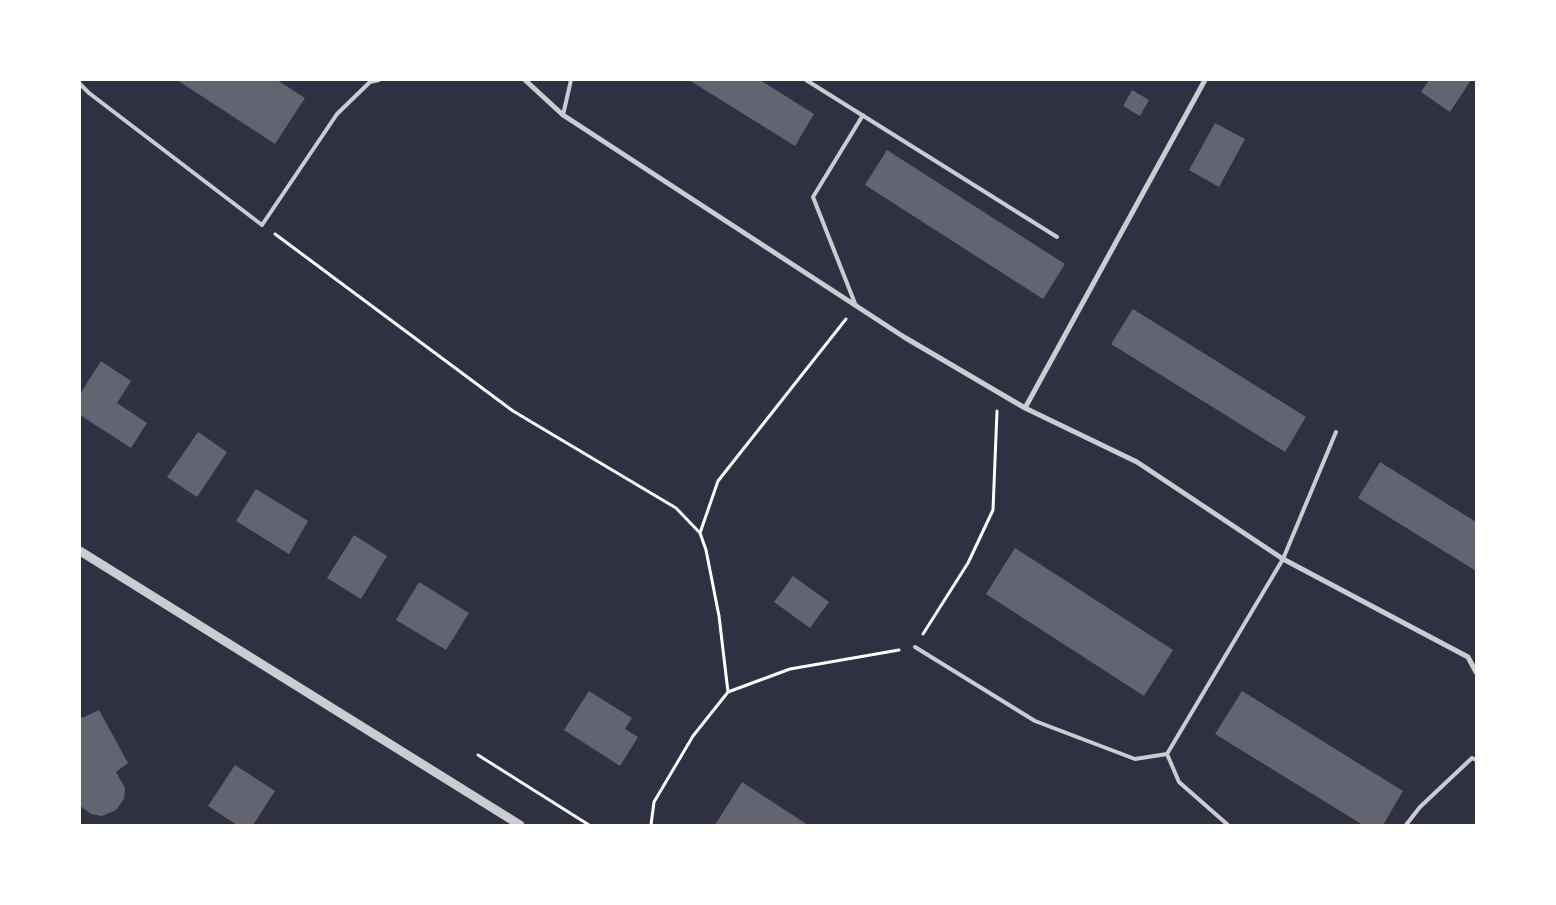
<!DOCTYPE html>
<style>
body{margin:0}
#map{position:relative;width:1556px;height:905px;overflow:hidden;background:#2d3142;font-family:Commissioner,sans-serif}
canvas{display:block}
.frame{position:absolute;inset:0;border:81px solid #fff;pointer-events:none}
</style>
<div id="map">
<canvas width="1556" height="905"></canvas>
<div class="frame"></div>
</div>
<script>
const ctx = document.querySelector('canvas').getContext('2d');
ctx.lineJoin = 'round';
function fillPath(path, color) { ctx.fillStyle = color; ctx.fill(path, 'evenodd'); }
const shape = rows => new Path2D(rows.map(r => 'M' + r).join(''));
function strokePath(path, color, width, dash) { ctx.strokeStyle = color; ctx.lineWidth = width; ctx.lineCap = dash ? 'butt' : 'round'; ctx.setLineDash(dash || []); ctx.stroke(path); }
fillPath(shape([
 [177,80,277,80,305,98,275,144],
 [689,80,760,80,814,114,795,146],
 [1429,80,1471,80,1450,112,1421,92],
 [1132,90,1149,100,1140,116,1123,106],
 [1215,123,1245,139,1219,187,1189,170],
 [887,150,1065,264,1043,299,865,185],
 [1133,309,1306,417,1285,452,1111,344],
 [101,361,131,381,117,403,147,423,131,448,80,415,80,394],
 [198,432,227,452,197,497,167,477],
 [1380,462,1476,522,1476,571,1358,498],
 [256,489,308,521,289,554,236,521],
 [354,535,387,556,361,599,327,578],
 [1015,548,1173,650,1144,696,986,594],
 [793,576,829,602,810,628,774,602],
 [419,582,469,613,446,650,396,620],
 [589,691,632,718,625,729,638,737,620,766,564,730],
 [1242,691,1403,791,1383,825,1363,825,1215,734],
 [99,710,128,763,116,772,125,788,124,799,116,810,102,816,91,814,80,806,80,714,82,718],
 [235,765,275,791,253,825,237,825,208,806],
 [742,782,808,825,715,825]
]), '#626471');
strokePath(shape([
 [275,234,513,411,676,508,700,533],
 [923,634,968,563,993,510,997,411],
 [728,692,790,669,899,650],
 [478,755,589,825],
 [651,825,654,802,693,736,728,692,719,616,706,550,700,533,718,481,846,319]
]), '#fff', 3);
strokePath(shape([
 [806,80,1057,237],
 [80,84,89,93,262,225,337,114,370,82,379,80],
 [563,115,571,80],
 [856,306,813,197,863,115],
 [915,647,1035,721,1135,759,1167,754,1179,782,1228,825],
 [1167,754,1283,559,1336,432],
 [1406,825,1420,807,1472,758,1476,760]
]), '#caccd0', 4);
strokePath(shape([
 [525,80,563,115,904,337,1025,408,1137,462,1283,559,1468,657,1476,672],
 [1025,408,1205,80]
]), '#caccd0', 5);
strokePath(shape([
 [80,551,520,825]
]), '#caccd0', 9);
</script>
